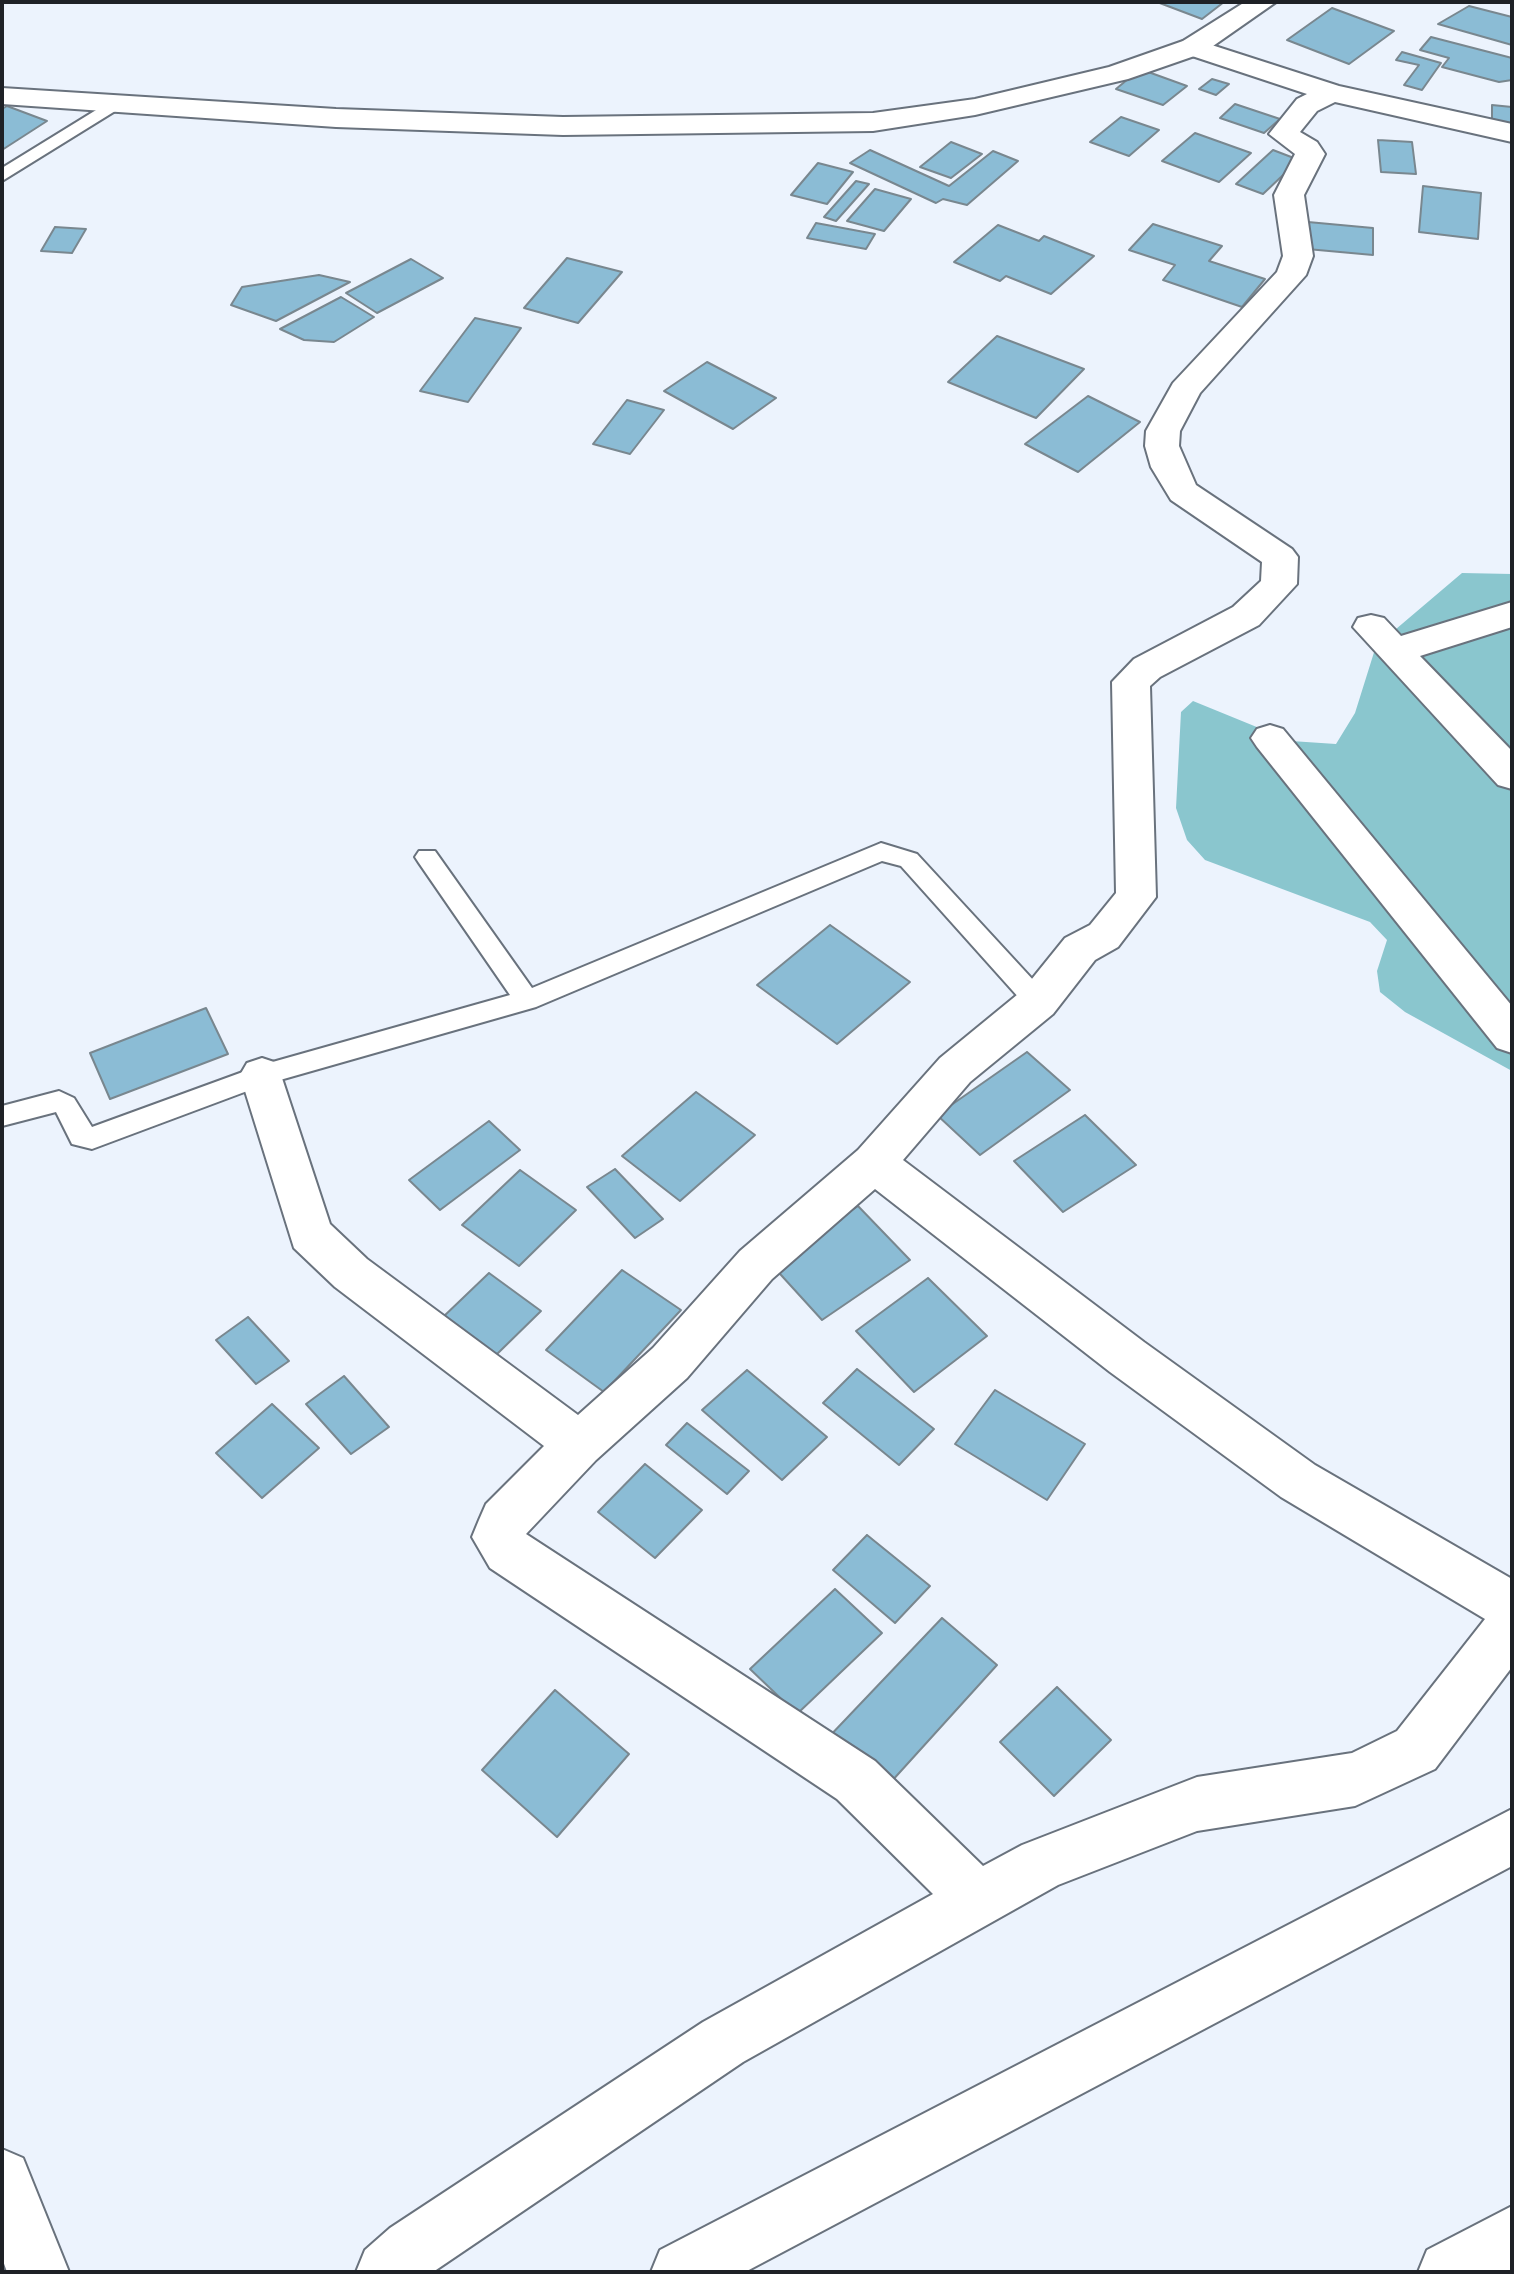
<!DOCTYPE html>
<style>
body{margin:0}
#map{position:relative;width:1514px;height:2274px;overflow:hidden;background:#ecf3fd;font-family:"Fira Sans",sans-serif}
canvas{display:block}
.frame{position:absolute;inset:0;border:4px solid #1e2126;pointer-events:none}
</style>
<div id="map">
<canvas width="1514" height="2274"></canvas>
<div class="frame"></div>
</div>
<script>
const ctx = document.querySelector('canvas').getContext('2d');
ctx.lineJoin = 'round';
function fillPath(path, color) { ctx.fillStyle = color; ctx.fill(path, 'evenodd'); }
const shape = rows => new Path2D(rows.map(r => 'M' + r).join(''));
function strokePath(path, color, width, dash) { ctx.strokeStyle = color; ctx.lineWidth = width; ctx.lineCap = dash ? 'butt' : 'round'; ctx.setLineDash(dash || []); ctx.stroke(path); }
fillPath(shape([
 [1462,573,1512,574,1512,1071,1405,1012,1380,992,1377,971,1387,940,1370,922,1205,860,1187,840,1176,808,1181,712,1193,701,1291,741,1336,744,1355,713,1376,646]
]), '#8ac6ce');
const building = shape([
 [1157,2,1224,2,1202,19,1157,2],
 [1469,6,1512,17,1512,45,1438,24,1469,6],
 [1332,8,1394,31,1349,64,1287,40,1332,8],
 [1431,37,1512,58,1512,80,1499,82,1442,67,1449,58,1420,50,1431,37],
 [1402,52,1441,63,1422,90,1404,85,1419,65,1396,60,1402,52],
 [1140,69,1187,86,1163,105,1116,89,1140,69],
 [1212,79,1229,84,1216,95,1199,89,1212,79],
 [1235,104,1280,119,1264,133,1220,118,1235,104],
 [1492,105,1512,107,1512,124,1492,122,1492,105],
 [7,106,47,121,2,150,2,109,7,106],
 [1121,117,1159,130,1129,156,1090,142,1121,117],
 [1195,133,1251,153,1219,182,1162,161,1195,133],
 [1378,140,1412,142,1416,174,1381,172,1378,140],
 [951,142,982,154,951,178,920,167,951,142],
 [870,150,949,186,993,151,1018,161,967,205,943,199,936,203,850,163,870,150],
 [1273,150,1299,160,1263,194,1236,184,1273,150],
 [818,163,853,172,827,204,791,195,818,163],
 [856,181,869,184,836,221,824,217,856,181],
 [1423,186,1481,193,1478,239,1419,232,1423,186],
 [875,189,911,199,884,231,847,221,875,189],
 [1308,222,1373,228,1373,255,1307,249,1308,222],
 [816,223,875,234,866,249,807,238,816,223],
 [1153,224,1222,246,1209,261,1265,279,1242,307,1163,280,1175,265,1129,250,1153,224],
 [998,225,1039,241,1044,236,1094,256,1051,294,1006,276,1000,281,954,262,998,225],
 [55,227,86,229,72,253,41,251,55,227],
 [567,258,622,272,578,323,524,308,567,258],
 [411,259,443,278,377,313,346,293,411,259],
 [319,275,350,282,276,321,231,305,242,287,319,275],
 [341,297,374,317,334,342,304,340,280,329,341,297],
 [475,318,521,328,468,402,420,391,475,318],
 [997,336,1084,369,1036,418,948,382,997,336],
 [707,362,776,398,733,429,664,391,707,362],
 [1088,396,1140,422,1078,472,1025,444,1088,396],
 [627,400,664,410,630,454,593,444,627,400],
 [830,925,910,982,837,1044,757,985,830,925],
 [206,1008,228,1054,110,1099,90,1053,206,1008],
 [1027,1052,1070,1090,980,1155,937,1115,1027,1052],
 [696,1092,755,1135,680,1201,622,1156,696,1092],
 [1085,1115,1136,1165,1063,1212,1014,1161,1085,1115],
 [489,1121,520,1150,440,1210,409,1180,489,1121],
 [615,1169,663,1219,635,1238,587,1187,615,1169],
 [520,1170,576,1210,519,1266,462,1225,520,1170],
 [858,1206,910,1260,822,1320,771,1264,858,1206],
 [622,1270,681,1310,604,1392,546,1350,622,1270],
 [489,1273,541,1311,494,1357,442,1318,489,1273],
 [928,1278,987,1336,914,1392,856,1331,928,1278],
 [248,1317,289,1361,256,1384,216,1340,248,1317],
 [857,1369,934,1429,899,1465,823,1403,857,1369],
 [747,1370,827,1437,782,1480,702,1410,747,1370],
 [344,1376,389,1427,351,1454,306,1404,344,1376],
 [995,1390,1085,1444,1047,1500,955,1444,995,1390],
 [272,1404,319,1448,262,1498,216,1453,272,1404],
 [687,1423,749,1471,727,1494,666,1445,687,1423],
 [645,1464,702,1510,655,1558,598,1512,645,1464],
 [867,1535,930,1586,895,1623,833,1570,867,1535],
 [835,1589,882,1633,797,1714,750,1669,835,1589],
 [942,1618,997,1665,881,1793,825,1741,942,1618],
 [1057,1687,1111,1740,1054,1796,1000,1742,1057,1687],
 [555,1690,629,1754,557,1837,482,1770,555,1690]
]);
fillPath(building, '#8bbcd5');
strokePath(building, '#79878f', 2);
const lane = shape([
 [114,99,120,100,120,108,2,181,2,168,114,99],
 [881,843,917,854,1047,995,1050,1002,1047,1009,1038,1012,1029,1009,901,866,882,861,536,1007,266,1084,92,1149,72,1144,56,1112,2,1126,2,1106,59,1091,74,1098,92,1127,262,1065,510,995,419,863,415,857,419,851,435,851,532,988,881,843]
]);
const street = shape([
 [1193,39,1339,86,1512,124,1512,142,1335,102,1317,111,1300,132,1317,142,1325,154,1304,195,1313,256,1306,275,1200,393,1180,431,1179,446,1196,485,1292,549,1298,557,1297,584,1259,625,1160,677,1150,686,1156,897,1118,947,1095,960,1053,1014,970,1082,903,1160,1144,1342,1315,1465,1512,1579,1512,1667,1435,1769,1355,1806,1197,1831,1058,1885,743,2062,433,2272,356,2272,365,2250,390,2228,703,2022,933,1894,837,1799,490,1568,472,1537,479,1520,486,1504,544,1446,335,1287,294,1248,240,1075,247,1063,262,1058,277,1063,330,1224,367,1259,578,1415,653,1348,740,1251,858,1150,940,1058,1023,990,1065,938,1090,925,1116,893,1112,682,1134,659,1233,607,1261,581,1262,562,1171,500,1151,467,1145,446,1146,431,1173,383,1277,272,1283,256,1274,195,1295,154,1269,134,1297,99,1307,94,1183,53,1179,47,1183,41,1193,39],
 [875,1189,1110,1372,1281,1497,1485,1619,1397,1731,1352,1753,1197,1777,1022,1845,983,1866,875,1761,526,1534,596,1460,687,1378,772,1279,875,1189],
 [1512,602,1512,627,1420,656,1512,751,1512,789,1498,785,1353,627,1358,618,1371,615,1384,618,1401,636,1512,602],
 [1270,725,1283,729,1512,1006,1512,1053,1497,1048,1257,747,1251,738,1257,729,1270,725],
 [1512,1809,1512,1866,745,2272,651,2272,660,2250,1512,1809],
 [2,2149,23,2158,69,2272,7,2272,2,2258,2,2149],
 [1512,2206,1512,2270,1418,2272,1427,2250,1512,2206]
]);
const secondary = shape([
 [1245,2,1276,2,1203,53,1128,79,975,115,873,131,563,135,336,127,2,104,2,88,336,109,563,117,873,113,975,99,1109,67,1183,41,1245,2]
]);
strokePath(lane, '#69727d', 4);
strokePath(street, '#69727d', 4);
strokePath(secondary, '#69727d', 4);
fillPath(lane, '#fff');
fillPath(street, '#fff');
fillPath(secondary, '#fff');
</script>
